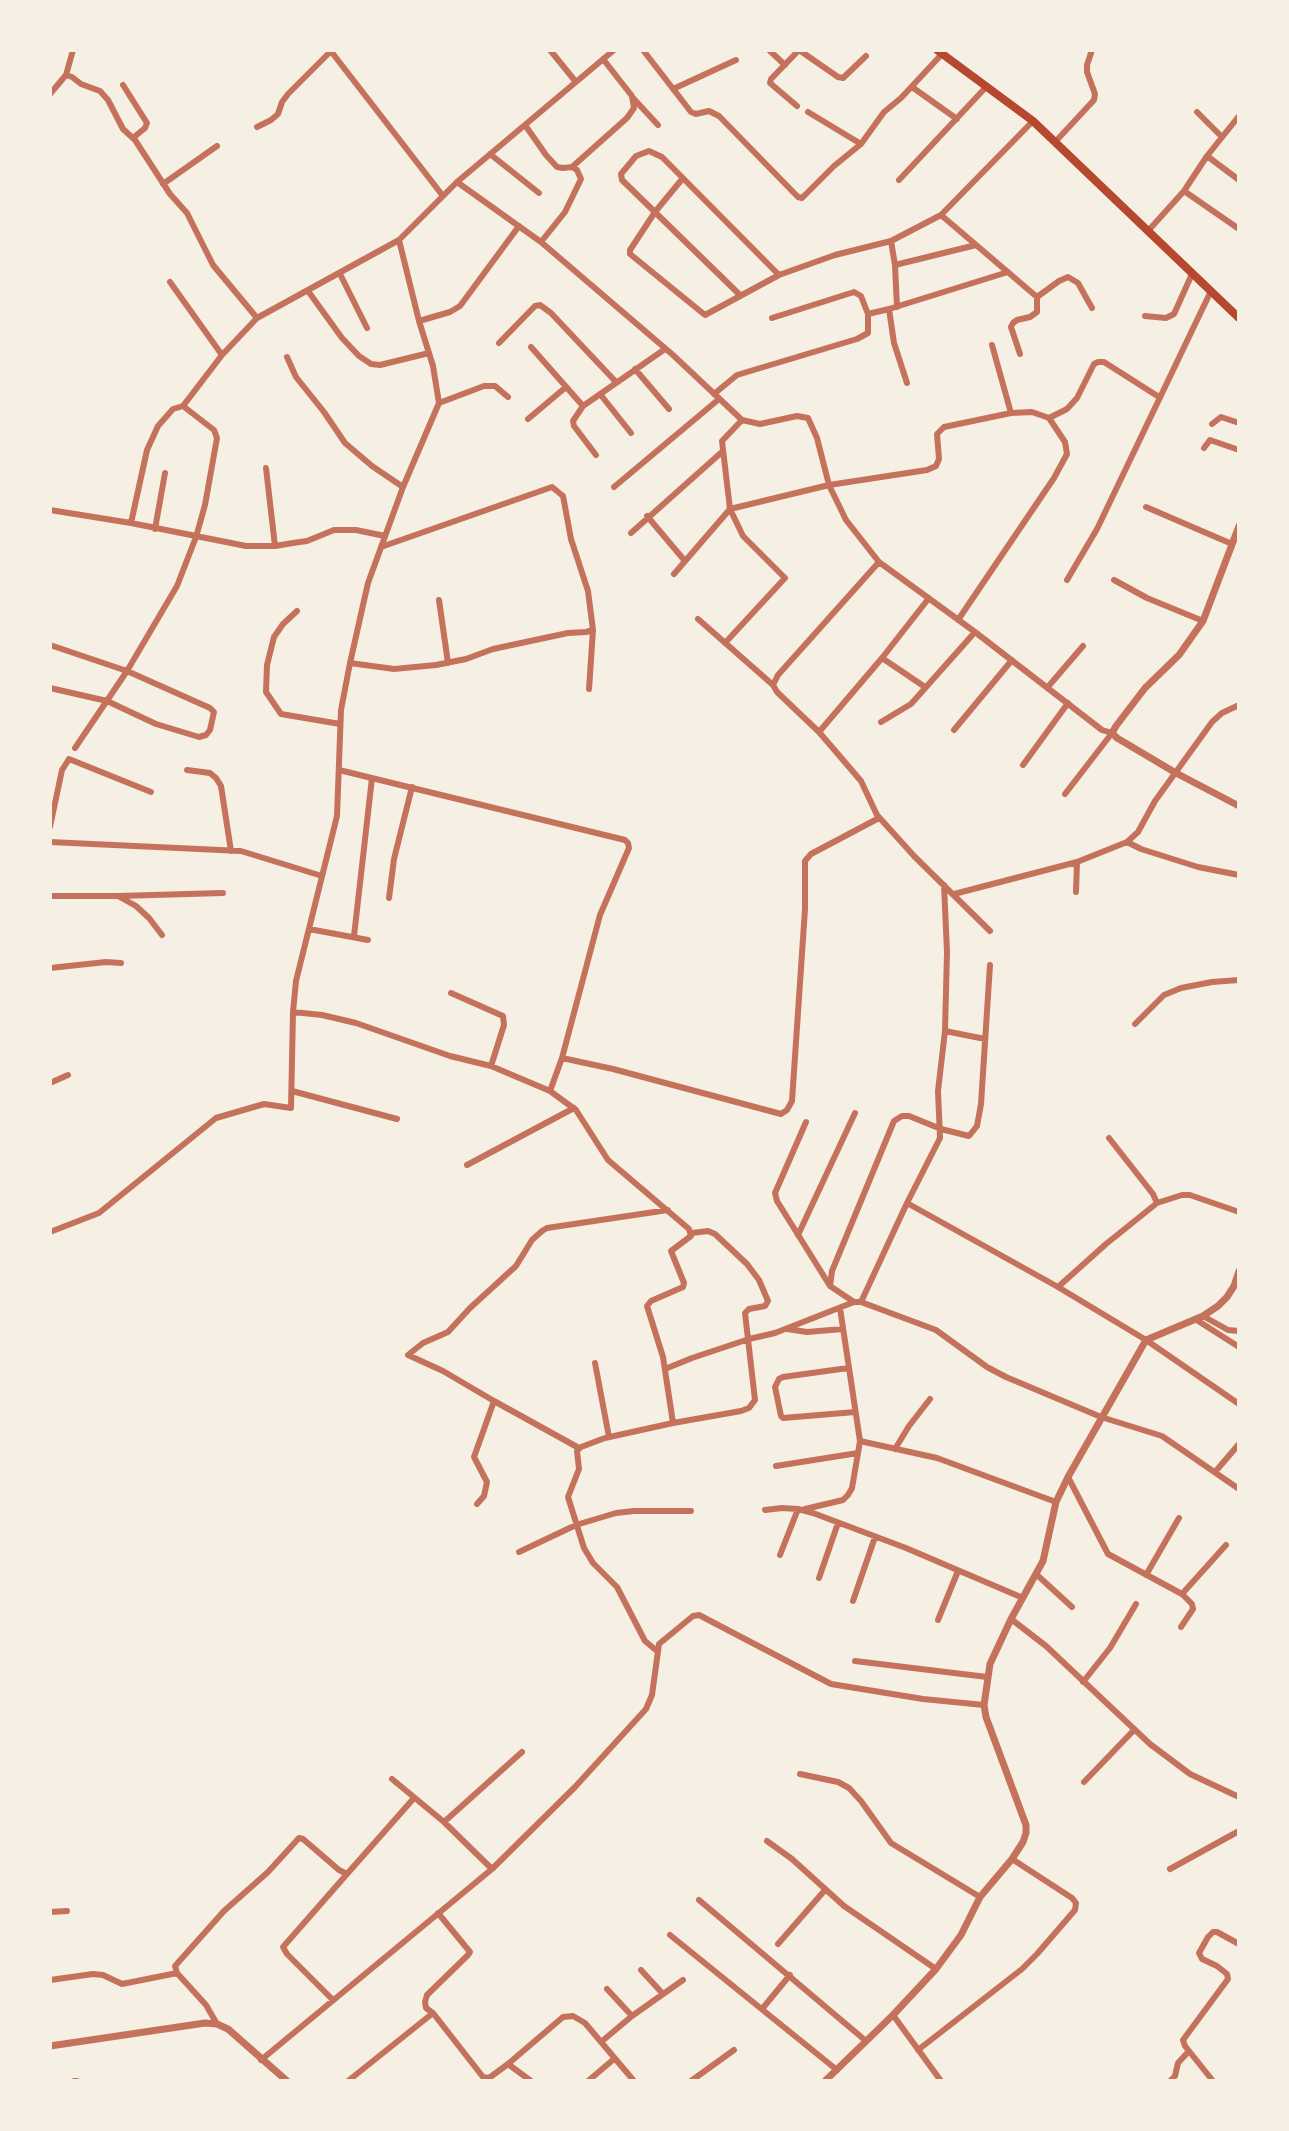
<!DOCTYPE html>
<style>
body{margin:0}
#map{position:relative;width:1289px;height:2131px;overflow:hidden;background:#f6efe4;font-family:Helvetica,sans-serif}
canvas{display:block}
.frame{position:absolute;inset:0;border:52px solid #f6efe4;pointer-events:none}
</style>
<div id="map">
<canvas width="1289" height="2131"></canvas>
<div class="frame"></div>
</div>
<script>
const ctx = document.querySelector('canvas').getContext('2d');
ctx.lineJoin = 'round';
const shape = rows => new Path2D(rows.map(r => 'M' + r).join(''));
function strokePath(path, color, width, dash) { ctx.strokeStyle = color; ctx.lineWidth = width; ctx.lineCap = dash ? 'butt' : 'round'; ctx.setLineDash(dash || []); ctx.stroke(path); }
strokePath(shape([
 [330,50,443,196],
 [550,50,576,82],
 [643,50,691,112,696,114,709,111,719,116,798,197,802,198,834,166,861,144,884,112,901,98,942,54],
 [769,50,785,65],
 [799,50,838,77,843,78,866,56],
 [66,75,72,77,81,84,100,91,108,100,123,129,135,140,170,194,187,213,213,265,257,318],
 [123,85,147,123,145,128,133,138],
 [912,87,957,119],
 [673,89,736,60],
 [50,94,66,75,73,50],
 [633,98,658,125],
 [797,106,770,83,771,79,799,50],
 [808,112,861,144],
 [1197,112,1222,137],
 [525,125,546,155,557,167,563,168,572,167,627,118,634,108,632,96,603,59],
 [257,127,271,120,278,114,282,102,288,94,331,51],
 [1056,141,1094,100,1095,94,1087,72,1087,65,1092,50],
 [490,154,539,193],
 [1207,156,1239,180],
 [683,178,655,212,630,250,630,254,705,315,779,275,835,255,891,241,941,215,1033,121],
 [899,180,987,86],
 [457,182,541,242,673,355,742,420,760,424,797,416,808,418,817,438,829,485,846,520,879,562,975,632,1102,730,1112,733,1065,794],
 [163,184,217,146],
 [1184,191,1239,229],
 [941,215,1037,297,1037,312,1030,317,1017,320,1013,323,1011,327,1020,354],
 [1148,231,1184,191,1207,156,1239,116],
 [891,241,895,265,897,307],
 [541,242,565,212,581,179,577,170,572,167],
 [895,265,976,245],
 [340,274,367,328],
 [170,282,222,355],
 [308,291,342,338,359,356,371,364,380,365,429,353],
 [740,295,622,180,621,174,636,156,649,151,662,157,779,275],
 [1037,297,1059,281,1068,277,1078,283,1092,308],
 [889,309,894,343,907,383],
 [868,314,889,309,1008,272],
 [1145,316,1166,318,1174,314,1192,274],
 [419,321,450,312,460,306,519,226],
 [499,343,535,306,540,305,551,313,616,382],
 [992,345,1011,413],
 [531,347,583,406],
 [287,357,296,377,324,412,345,443,372,466,403,487],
 [635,369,669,409],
 [600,394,631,433],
 [714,394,737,375,857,339,868,333,868,314,861,296,854,292,772,318],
 [439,403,484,386,495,386,508,397],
 [528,419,566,387],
 [1212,424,1221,417,1239,423],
 [1204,448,1210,440,1239,450],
 [596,455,574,426,573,421,583,406,665,349],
 [266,468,275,546],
 [614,487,719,399],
 [1146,507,1232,544],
 [50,510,131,523,246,546,275,546,293,543,307,541,334,530,356,530,385,536],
 [647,516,685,561],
 [131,523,147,450,158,426,173,409,183,406,222,355,257,318,399,240,457,182,614,50],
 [155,529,165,473],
 [631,533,723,451],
 [879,562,778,675,773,685,777,692,819,732,861,781,877,815,914,856,990,931],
 [674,574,730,509,722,441,742,420],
 [1067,580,1097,529,1210,293],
 [1114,580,1147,598,1203,621],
 [439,600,448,663],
 [297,611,283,624,274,637,267,665,266,692,281,714,340,724],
 [698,619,773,685],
 [958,620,1054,478,1067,454,1065,442,1049,418],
 [725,643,785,578,743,536,730,509,829,485,927,470,936,466,939,459,937,434,944,427,1011,413,1032,412,1049,418,1067,409,1077,398,1094,364,1098,362,1104,362,1159,397],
 [50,645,127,671,210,708,214,712,210,730,206,735,199,737,156,724,107,701,50,688],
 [882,658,925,687],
 [350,663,394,669,436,665,466,659,493,649,568,633,586,632,593,630,588,591,571,539,563,496,552,487,381,547],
 [1047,688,1083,646],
 [589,689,593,630],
 [881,722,911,704,975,632],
 [954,730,1012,660],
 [819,732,882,658,929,598],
 [75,748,127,671,177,586,196,537,205,505,217,438,214,430,183,406],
 [1023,765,1068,703],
 [187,770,210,773,216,778,221,786,231,851],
 [339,770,625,840,628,843,629,848,600,915,562,1058,550,1091],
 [50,827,62,770,69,759,151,792],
 [50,842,241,851,322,876],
 [1127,842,1141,849,1198,867,1239,875],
 [1076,892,1077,862,1127,842,1138,832,1155,801,1212,722,1222,713,1239,705],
 [954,894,1077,862],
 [50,896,118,896,136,906,149,918,162,935],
 [118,896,223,893],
 [389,898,394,859,412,787],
 [309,929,368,940],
 [354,936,372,778],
 [50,968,106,962,121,963],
 [451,993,503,1016,504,1025,491,1066],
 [293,1012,322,1015,356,1023,450,1056,491,1066,550,1091,576,1110,608,1160,689,1229,691,1236,671,1251,684,1283,683,1287,651,1301,647,1306,663,1357,673,1423],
 [1135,1024,1164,995,1181,988,1212,982,1239,980],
 [945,1031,985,1039],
 [562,1058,613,1069,781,1114,787,1110,792,1101,805,909,805,861,811,854,879,818],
 [50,1083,68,1075],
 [292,1091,397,1119],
 [806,1122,775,1193,777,1201,830,1286],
 [1109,1138,1153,1194,1157,1203,1182,1195,1190,1195,1239,1212],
 [467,1165,574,1108],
 [907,1203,1058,1287,1146,1340,1239,1404],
 [50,1232,99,1213,216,1118,264,1104,291,1108,293,1012,296,981,337,816,341,710,350,663,368,583,403,487,439,403,433,366,419,321,399,240],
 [798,1235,855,1113],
 [1058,1287,1106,1244,1157,1203],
 [854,1302,830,1286,832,1271,894,1121,902,1116,909,1116,941,1129,969,1136,977,1126,981,1104,990,965],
 [861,1302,907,1203,940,1138,938,1091,945,1031,947,952,944,885],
 [1203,1316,1228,1330,1239,1331],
 [1195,1319,1239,1347],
 [787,1329,807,1332,843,1329],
 [595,1363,609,1437],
 [848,1368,783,1377,779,1379,775,1387,781,1416,783,1418,855,1412],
 [665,1369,692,1358,749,1339,775,1333,854,1302,861,1302,936,1330,987,1367,1006,1377,1101,1417,1162,1436,1239,1489],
 [494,1401,443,1371,408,1355,423,1343,448,1332,470,1308,516,1266,532,1240,542,1231,547,1228,668,1210],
 [860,1441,937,1458,1056,1502],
 [895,1449,909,1426,930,1399],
 [776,1466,858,1453],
 [1215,1472,1239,1444],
 [1068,1477,1108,1554,1182,1594,1192,1604,1193,1609,1181,1627],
 [477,1504,484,1496,487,1482,474,1457,494,1401,579,1448],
 [805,1509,843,1500,848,1495,852,1488,858,1453,860,1441,840,1308],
 [765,1510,782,1508,798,1509,813,1513,906,1548,1023,1598],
 [519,1552,576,1525,616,1513,634,1511,691,1511],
 [780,1555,798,1509],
 [1036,1574,1072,1607],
 [1146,1575,1179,1518],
 [819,1578,838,1523],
 [1182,1594,1226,1545],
 [853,1601,875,1537],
 [1011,1619,1046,1646,1150,1744,1190,1774,1239,1797],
 [938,1620,958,1571],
 [657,1651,645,1641,617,1587,593,1563,584,1548,568,1497,579,1469,577,1451,581,1447,605,1438,673,1423,741,1411,749,1408,755,1400,745,1313,749,1309,765,1306,768,1301,759,1280,747,1264,715,1234,708,1231,692,1233],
 [855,1661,987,1677],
 [1083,1682,1110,1648,1136,1604],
 [800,1774,838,1782,849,1788,861,1801,891,1843,980,1897],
 [392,1779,444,1822,492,1869],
 [1084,1782,1134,1730],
 [444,1822,522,1752],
 [767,1841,792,1859,844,1906,936,1969],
 [1170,1869,1239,1831],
 [347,1874,414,1798],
 [699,1900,866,2041],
 [50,1912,67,1911],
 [438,1913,470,1952,468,1955,427,1995,425,2002,426,2008,433,2013,483,2077,489,2078,508,2064,563,2017,573,2016,585,2023,634,2081],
 [670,1935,837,2070],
 [778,1944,825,1890],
 [641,1970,663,1994],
 [50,1980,93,1974,103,1975,122,1984,177,1973],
 [607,1989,632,2016],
 [762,2009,790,1975],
 [893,2015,941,2081],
 [217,2024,206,2005,177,1973,175,1966,224,1911,268,1872,299,1838,303,1839,339,1870,347,1874,283,1947,287,1954,333,2000],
 [601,2042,632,2016,683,1980],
 [918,2050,1022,1969,1037,1954,1075,1910,1076,1903,1072,1898,1012,1859],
 [261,2060,492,1869,575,1787,646,1709,652,1695,659,1644,693,1616,699,1615,831,1684,923,1699,984,1705],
 [508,2064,531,2081],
 [74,2081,77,2081],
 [348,2081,433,2013],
 [588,2081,614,2059],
 [691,2081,734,2050],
 [1170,2081,1175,2076,1178,2063,1189,2051],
 [1213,2081,1185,2046,1183,2040,1228,1979,1227,1974,1217,1966,1202,1959,1199,1953,1208,1937,1213,1932,1217,1932,1239,1944]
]), '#c5725c', 6);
strokePath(shape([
 [1239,526,1203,621,1179,655,1145,688,1116,726,1112,733,1117,738,1176,773,1239,806],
 [50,2046,205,2023,217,2024,228,2029,287,2081],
 [825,2081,893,2015,936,1969,961,1935,980,1897,1012,1859,1023,1842,1026,1833,1026,1825,986,1717,984,1705,990,1664,1011,1619,1043,1561,1056,1502,1068,1477,1146,1340,1203,1316,1218,1306,1227,1297,1234,1286,1239,1271]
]), '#c5725c', 7);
strokePath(shape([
 [937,50,1033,121,1239,318]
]), '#b5482f', 8);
</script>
